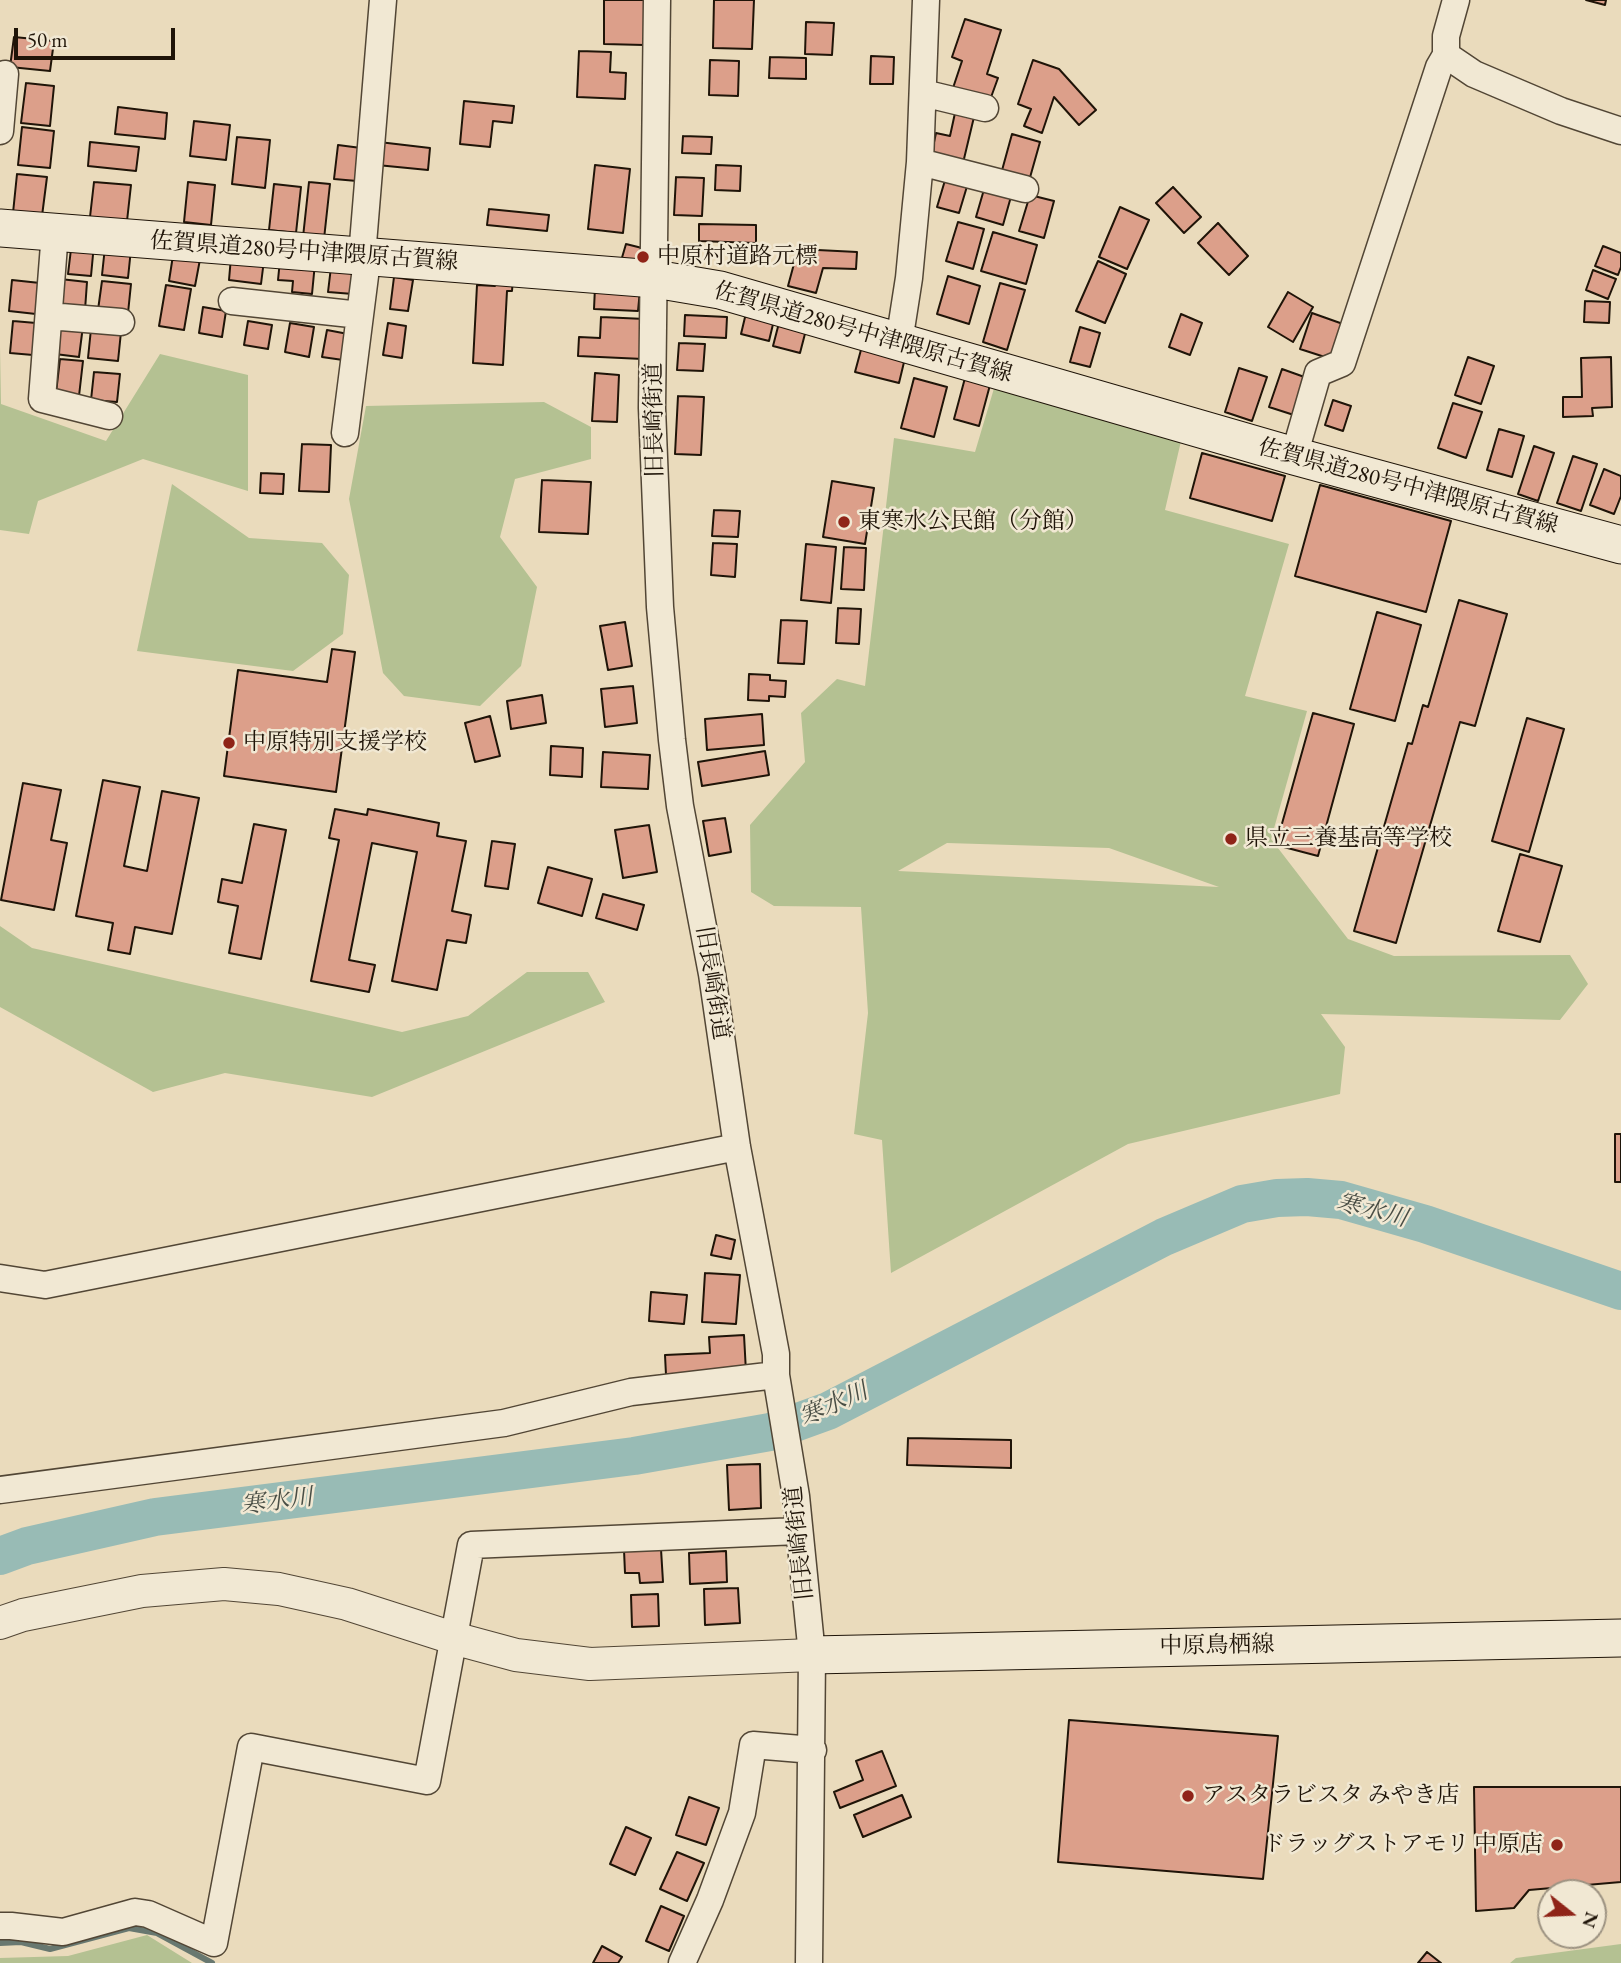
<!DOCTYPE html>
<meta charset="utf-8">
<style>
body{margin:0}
#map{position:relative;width:1621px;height:1963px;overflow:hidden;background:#eadbbc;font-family:"EB Garamond",serif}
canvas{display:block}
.north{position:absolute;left:1537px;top:1879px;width:70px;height:70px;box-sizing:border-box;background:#f1e8d3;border:2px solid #9d9382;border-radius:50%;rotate:108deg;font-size:19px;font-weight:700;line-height:28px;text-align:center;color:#1f1408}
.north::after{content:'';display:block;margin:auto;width:24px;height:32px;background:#8f2418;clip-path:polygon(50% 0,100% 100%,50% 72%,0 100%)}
.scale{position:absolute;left:14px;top:28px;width:161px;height:32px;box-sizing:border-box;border:4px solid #1f1408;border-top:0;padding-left:9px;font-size:21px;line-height:24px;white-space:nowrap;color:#1f1408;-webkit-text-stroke:5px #f1e8d3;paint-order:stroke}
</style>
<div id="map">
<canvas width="1621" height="1963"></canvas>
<div class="north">N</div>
<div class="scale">50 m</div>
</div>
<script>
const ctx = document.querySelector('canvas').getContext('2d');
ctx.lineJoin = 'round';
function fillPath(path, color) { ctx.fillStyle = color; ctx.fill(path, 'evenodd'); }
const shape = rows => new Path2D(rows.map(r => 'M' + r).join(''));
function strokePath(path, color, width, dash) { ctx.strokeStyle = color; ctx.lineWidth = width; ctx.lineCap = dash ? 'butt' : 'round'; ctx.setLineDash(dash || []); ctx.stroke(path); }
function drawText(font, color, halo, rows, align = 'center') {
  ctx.font = font + ' "EB Garamond","Noto Serif JP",serif'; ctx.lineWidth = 5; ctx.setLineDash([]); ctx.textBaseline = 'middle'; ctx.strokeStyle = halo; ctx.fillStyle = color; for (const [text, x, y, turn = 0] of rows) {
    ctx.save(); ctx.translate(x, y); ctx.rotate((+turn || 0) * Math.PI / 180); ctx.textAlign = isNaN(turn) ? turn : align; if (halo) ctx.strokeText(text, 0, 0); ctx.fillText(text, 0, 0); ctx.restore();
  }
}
fillPath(shape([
 [0,347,1,404,106,441,160,354,248,375,248,491,143,459,38,501,29,534,0,530],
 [995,385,1181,441,1165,510,1289,544,1245,696,1307,711,1271,839,1348,939,1394,956,1570,955,1588,984,1560,1020,1321,1014,1345,1047,1340,1094,1128,1144,891,1273,882,1140,854,1134,868,1013,861,907,774,906,751,892,750,825,805,762,801,713,837,679,865,686,894,438,975,452],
 [947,843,1109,848,1219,887,898,871],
 [544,402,591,427,591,459,515,479,500,537,537,587,521,666,480,706,404,696,383,673,349,499,366,406],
 [172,484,249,538,322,543,349,575,343,634,293,671,137,651],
 [0,926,32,948,402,1032,468,1016,527,972,588,972,605,1002,372,1097,225,1073,153,1092,0,1007],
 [147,1935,192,1963,0,1963,0,1958,68,1956],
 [1621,1944,1621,1963,1510,1963,1516,1958]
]), '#b4c192');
strokePath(shape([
 [0,1943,21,1942,50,1949,129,1928,157,1933,212,1963]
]), '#687870', 6);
strokePath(shape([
 [0,1556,27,1546,155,1517,634,1456,770,1432,828,1411,1164,1237,1242,1204,1277,1198,1307,1197,1341,1200,1425,1224,1621,1291]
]), '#98bbb5', 38);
const building = shape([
 [604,0,645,0,644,45,604,44,604,0],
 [714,0,754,0,752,49,713,48,714,0],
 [1586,0,1606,0,1605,5,1586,0],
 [965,19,1001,30,987,74,998,78,990,100,953,88,962,61,952,57,965,19],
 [806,22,834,23,832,55,805,54,806,22],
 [14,37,54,41,50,71,10,67,14,37],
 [579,51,611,52,610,72,626,73,625,99,577,97,579,51],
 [871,56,894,57,893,84,870,84,871,56],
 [770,57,806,58,806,79,769,78,770,57],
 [710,60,739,61,738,96,709,95,710,60],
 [1033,60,1059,69,1096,110,1079,125,1054,97,1042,133,1024,126,1031,109,1018,104,1033,60],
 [26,83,54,86,50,126,21,123,26,83],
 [464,101,514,106,512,123,493,121,490,147,460,144,464,101],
 [118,107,167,113,165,139,115,134,118,107],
 [955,113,974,117,963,163,931,156,936,133,950,136,955,113],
 [194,121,230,125,226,160,190,156,194,121],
 [22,127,54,131,50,168,18,165,22,127],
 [1012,134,1040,142,1029,181,1001,174,1012,134],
 [683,136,712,137,711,154,682,153,683,136],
 [237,137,270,140,265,188,232,184,237,137],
 [90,142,139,147,136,171,88,166,90,142],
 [379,142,430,148,428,170,377,165,379,142],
 [338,145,361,148,357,181,334,179,338,145],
 [595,165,630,169,623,233,588,229,595,165],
 [716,165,741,166,740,191,715,190,716,165],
 [17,174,47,177,42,216,13,213,17,174],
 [676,177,704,178,702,216,674,215,676,177],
 [946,177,968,183,959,213,937,207,946,177],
 [94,182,131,185,127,221,90,217,94,182],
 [188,182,215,185,211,225,184,222,188,182],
 [309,182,330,184,324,239,303,237,309,182],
 [274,184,301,187,296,233,269,230,274,184],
 [985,186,1012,193,1003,225,976,217,985,186],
 [1173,187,1201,217,1184,233,1156,203,1173,187],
 [1030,195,1054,201,1044,238,1019,231,1030,195],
 [1120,207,1149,220,1127,269,1099,257,1120,207],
 [489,209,549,215,547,231,487,225,489,209],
 [958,222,984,229,973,269,946,261,958,222],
 [1218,223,1248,256,1229,275,1198,243,1218,223],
 [699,224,756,225,756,243,699,241,699,224],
 [993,232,1037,245,1026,284,981,271,993,232],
 [72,241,94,244,91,276,68,274,72,241],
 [626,244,642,248,637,265,621,261,626,244],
 [1603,246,1621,253,1621,267,1618,275,1595,266,1603,246],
 [105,247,131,249,128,278,102,275,105,247],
 [174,249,201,254,195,286,169,281,174,249],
 [798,249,857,252,856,269,823,268,816,293,788,286,798,249],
 [231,257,264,260,261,284,229,280,231,257],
 [280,260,315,263,312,294,292,292,293,281,278,280,280,260],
 [1098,261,1126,274,1105,323,1076,311,1098,261],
 [331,267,355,269,353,294,328,292,331,267],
 [1593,270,1616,279,1608,299,1586,290,1593,270],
 [948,276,980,286,969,324,937,314,948,276],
 [394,277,413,280,408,311,390,309,394,277],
 [496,277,513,278,512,291,507,291,503,365,473,363,477,285,495,286,496,277],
 [60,279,87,282,85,310,57,307,60,279],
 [12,280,40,283,36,314,9,311,12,280],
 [102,281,131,284,128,313,98,310,102,281],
 [1000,283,1025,290,1007,350,983,342,1000,283],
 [166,285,191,289,184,330,159,326,166,285],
 [595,287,640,290,638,311,594,309,595,287],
 [1288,292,1313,307,1293,342,1268,327,1288,292],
 [1585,301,1610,302,1609,323,1584,322,1585,301],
 [203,307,226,311,222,337,199,333,203,307],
 [746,313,774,320,769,341,741,334,746,313],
 [1312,313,1343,324,1331,359,1300,349,1312,313],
 [1181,314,1202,323,1190,355,1169,347,1181,314],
 [685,315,727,317,726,338,684,336,685,315],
 [601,317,645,319,643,359,578,356,579,337,600,338,601,317],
 [780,319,807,326,800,353,773,346,780,319],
 [13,321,36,323,33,355,10,353,13,321],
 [248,321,272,325,268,349,244,345,248,321],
 [290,323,314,327,309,357,285,352,290,323],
 [388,323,406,326,402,358,383,355,388,323],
 [58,324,83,326,79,357,55,354,58,324],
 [1080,327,1100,333,1090,367,1070,362,1080,327],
 [91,329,121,332,118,361,88,358,91,329],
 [327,330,348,334,343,360,322,357,327,330],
 [679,343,705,344,703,371,677,370,679,343],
 [862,346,905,358,899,383,855,372,862,346],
 [1468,357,1494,366,1481,404,1455,395,1468,357],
 [1611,357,1612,407,1592,408,1593,416,1563,417,1563,397,1582,397,1581,358,1611,357],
 [60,359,83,361,79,396,56,393,60,359],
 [1239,368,1267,377,1252,421,1225,412,1239,368],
 [1282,369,1310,379,1297,416,1269,407,1282,369],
 [94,372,120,374,117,402,91,400,94,372],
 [595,373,619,375,617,422,592,421,595,373],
 [914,378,947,387,934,437,901,428,914,378],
 [965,378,990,385,979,426,954,419,965,378],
 [678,396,704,397,701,455,675,454,678,396],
 [1333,400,1351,406,1343,431,1325,425,1333,400],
 [1453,403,1482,412,1466,458,1438,448,1453,403],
 [1499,429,1524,436,1512,477,1487,470,1499,429],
 [302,444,331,445,329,492,299,491,302,444],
 [1534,446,1554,453,1538,501,1518,494,1534,446],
 [1202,453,1285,476,1272,521,1190,498,1202,453],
 [1573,456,1597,464,1581,511,1557,503,1573,456],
 [1604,469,1621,476,1621,496,1614,514,1590,505,1604,469],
 [261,473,284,474,283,494,260,493,261,473],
 [542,480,591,482,588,534,539,532,542,480],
 [832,481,874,488,865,544,823,537,832,481],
 [1320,485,1451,521,1426,612,1295,576,1320,485],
 [714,510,740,511,738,537,712,536,714,510],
 [713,543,737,544,735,577,711,575,713,543],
 [806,544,836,547,831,603,801,600,806,544],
 [844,547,866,548,864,590,841,589,844,547],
 [1459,600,1507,614,1475,726,1460,722,1396,943,1354,931,1408,743,1412,744,1423,705,1428,707,1459,600],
 [838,608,861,609,859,644,836,643,838,608],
 [1377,612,1421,625,1395,721,1350,709,1377,612],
 [781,620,807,621,804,664,778,663,781,620],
 [625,622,632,666,608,670,600,626,625,622],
 [332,649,355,652,336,792,224,776,238,670,327,682,332,649],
 [749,674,770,675,770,680,786,681,785,697,769,696,769,701,748,700,749,674],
 [633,686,637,723,605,727,601,689,633,686],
 [542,695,546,723,511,729,507,701,542,695],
 [1313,713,1354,724,1318,856,1276,845,1313,713],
 [762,714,764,745,707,750,705,719,762,714],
 [490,716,500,756,475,762,465,723,490,716],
 [1527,718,1564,729,1529,852,1492,841,1527,718],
 [551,746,583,748,582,777,550,775,551,746],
 [765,751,769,775,702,786,698,762,765,751],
 [603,752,650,755,648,789,601,787,603,752],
 [103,780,140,787,124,866,147,871,162,791,199,798,172,934,135,927,130,954,108,950,113,923,76,916,103,780],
 [23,783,61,790,51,840,67,843,54,910,1,900,23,783],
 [335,809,367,815,368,809,439,823,437,836,466,841,452,911,471,915,466,943,447,940,437,990,392,981,417,852,372,843,349,960,375,965,369,992,311,981,339,840,329,838,335,809],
 [725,818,731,852,709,856,703,821,725,818],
 [254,824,286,830,261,959,229,953,238,906,218,902,222,879,242,883,254,824],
 [649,825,657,872,623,878,615,830,649,825],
 [492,841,515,844,508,889,485,886,492,841],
 [1520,854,1562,866,1540,942,1498,931,1520,854],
 [548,867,592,879,582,916,538,903,548,867],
 [603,894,644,905,637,930,596,918,603,894],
 [1615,1134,1621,1134,1621,1182,1615,1182,1615,1134],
 [716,1235,735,1240,731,1259,711,1255,716,1235],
 [705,1273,740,1275,736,1324,702,1322,705,1273],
 [651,1292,687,1295,684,1324,649,1321,651,1292],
 [744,1335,746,1372,666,1375,665,1355,710,1353,709,1337,744,1335],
 [908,1438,1011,1440,1011,1468,907,1465,908,1438],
 [760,1464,761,1508,729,1510,727,1465,760,1464],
 [661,1549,663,1582,640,1583,639,1573,625,1573,624,1550,661,1549],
 [726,1551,727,1582,690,1584,689,1553,726,1551],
 [738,1588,740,1623,705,1625,704,1589,738,1588],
 [658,1594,659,1626,632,1627,631,1595,658,1594],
 [1069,1720,1278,1736,1263,1879,1058,1862,1069,1720],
 [882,1751,896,1786,840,1808,834,1792,863,1780,856,1761,882,1751],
 [1474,1787,1621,1787,1621,1882,1529,1890,1514,1908,1476,1911,1474,1787],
 [902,1795,911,1817,863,1837,854,1815,902,1795],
 [689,1797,719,1808,706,1845,676,1835,689,1797],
 [626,1827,651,1838,635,1875,610,1864,626,1827],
 [677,1852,704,1863,687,1901,660,1889,677,1852],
 [661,1906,684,1916,669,1951,646,1941,661,1906],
 [602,1946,622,1957,618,1963,593,1963,602,1946],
 [1427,1952,1441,1963,1418,1963,1427,1952]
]);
fillPath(building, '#dc9f8a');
strokePath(building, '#1f1408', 2);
const minor = shape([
 [657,0,652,408,660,607,672,740,680,806,712,974,737,1147,776,1354,776,1375,796,1496,812,1655,809,1963],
 [1456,0,1446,36,1446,55,1474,74,1561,111,1621,131],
 [923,93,985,108],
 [0,131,5,74],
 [920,162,1025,189],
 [55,232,42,399,109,416],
 [232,301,360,315],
 [49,316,121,322],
 [899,342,909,278,920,162,926,0],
 [345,433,366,268,362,256,383,0],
 [1294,456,1318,373,1342,363,1439,67,1446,55],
 [0,1278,45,1285,737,1147],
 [0,1490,504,1423,631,1392,776,1375],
 [0,1926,11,1926,63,1932,135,1912,148,1914,214,1943,251,1747,427,1781,471,1545,798,1531],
 [682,1963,710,1900,742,1813,753,1745,813,1750]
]);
const tertiary = shape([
 [0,1623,23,1615,142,1591,224,1584,279,1589,347,1604,453,1638,516,1655,590,1664,812,1655]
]);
const secondary = shape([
 [0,228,655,279,720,290,1294,456,1621,545],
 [812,1655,1621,1638]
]);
strokePath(minor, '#524635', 29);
strokePath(tertiary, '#524635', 34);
strokePath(secondary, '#1f1408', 39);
strokePath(minor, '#f1e8d3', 26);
strokePath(tertiary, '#f1e8d3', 32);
strokePath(secondary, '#f1e8d3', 37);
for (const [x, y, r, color] of [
 [643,257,7,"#8f2418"],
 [844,522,7,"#8f2418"],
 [229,743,7,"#8f2418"],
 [1231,839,7,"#8f2418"],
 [1188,1796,7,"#8f2418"],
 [1557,1845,7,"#8f2418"]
]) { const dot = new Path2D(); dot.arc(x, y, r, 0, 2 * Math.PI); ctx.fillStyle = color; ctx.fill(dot); strokePath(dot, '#f1e8d3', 2.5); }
drawText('23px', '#1f1408', '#f1e8d3', [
 ["佐賀県道280号中津隈原古賀線",304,252,4],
 ["佐賀県道280号中津隈原古賀線",863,333,16],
 ["旧長崎街道",655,420,-91],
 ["佐賀県道280号中津隈原古賀線",1408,487,15],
 ["旧長崎街道",712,983,81],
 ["旧長崎街道",800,1543,-96],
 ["中原鳥栖線",1217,1646,-1]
]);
drawText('23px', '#1f1408', '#f1e8d3', [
 ["中原村道路元標",657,257],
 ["東寒水公民館（分館）",858,522],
 ["中原特別支援学校",243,743],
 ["県立三養基高等学校",1245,839],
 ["アスタラビスタ みやき店",1202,1796],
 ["ドラッグストアモリ 中原店",1543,1845,"right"]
], 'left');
drawText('italic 24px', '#494e45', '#f1e8d3', [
 ["寒水川",1372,1211,14],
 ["寒水川",834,1405,-24],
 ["寒水川",277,1502,-7]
]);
</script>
